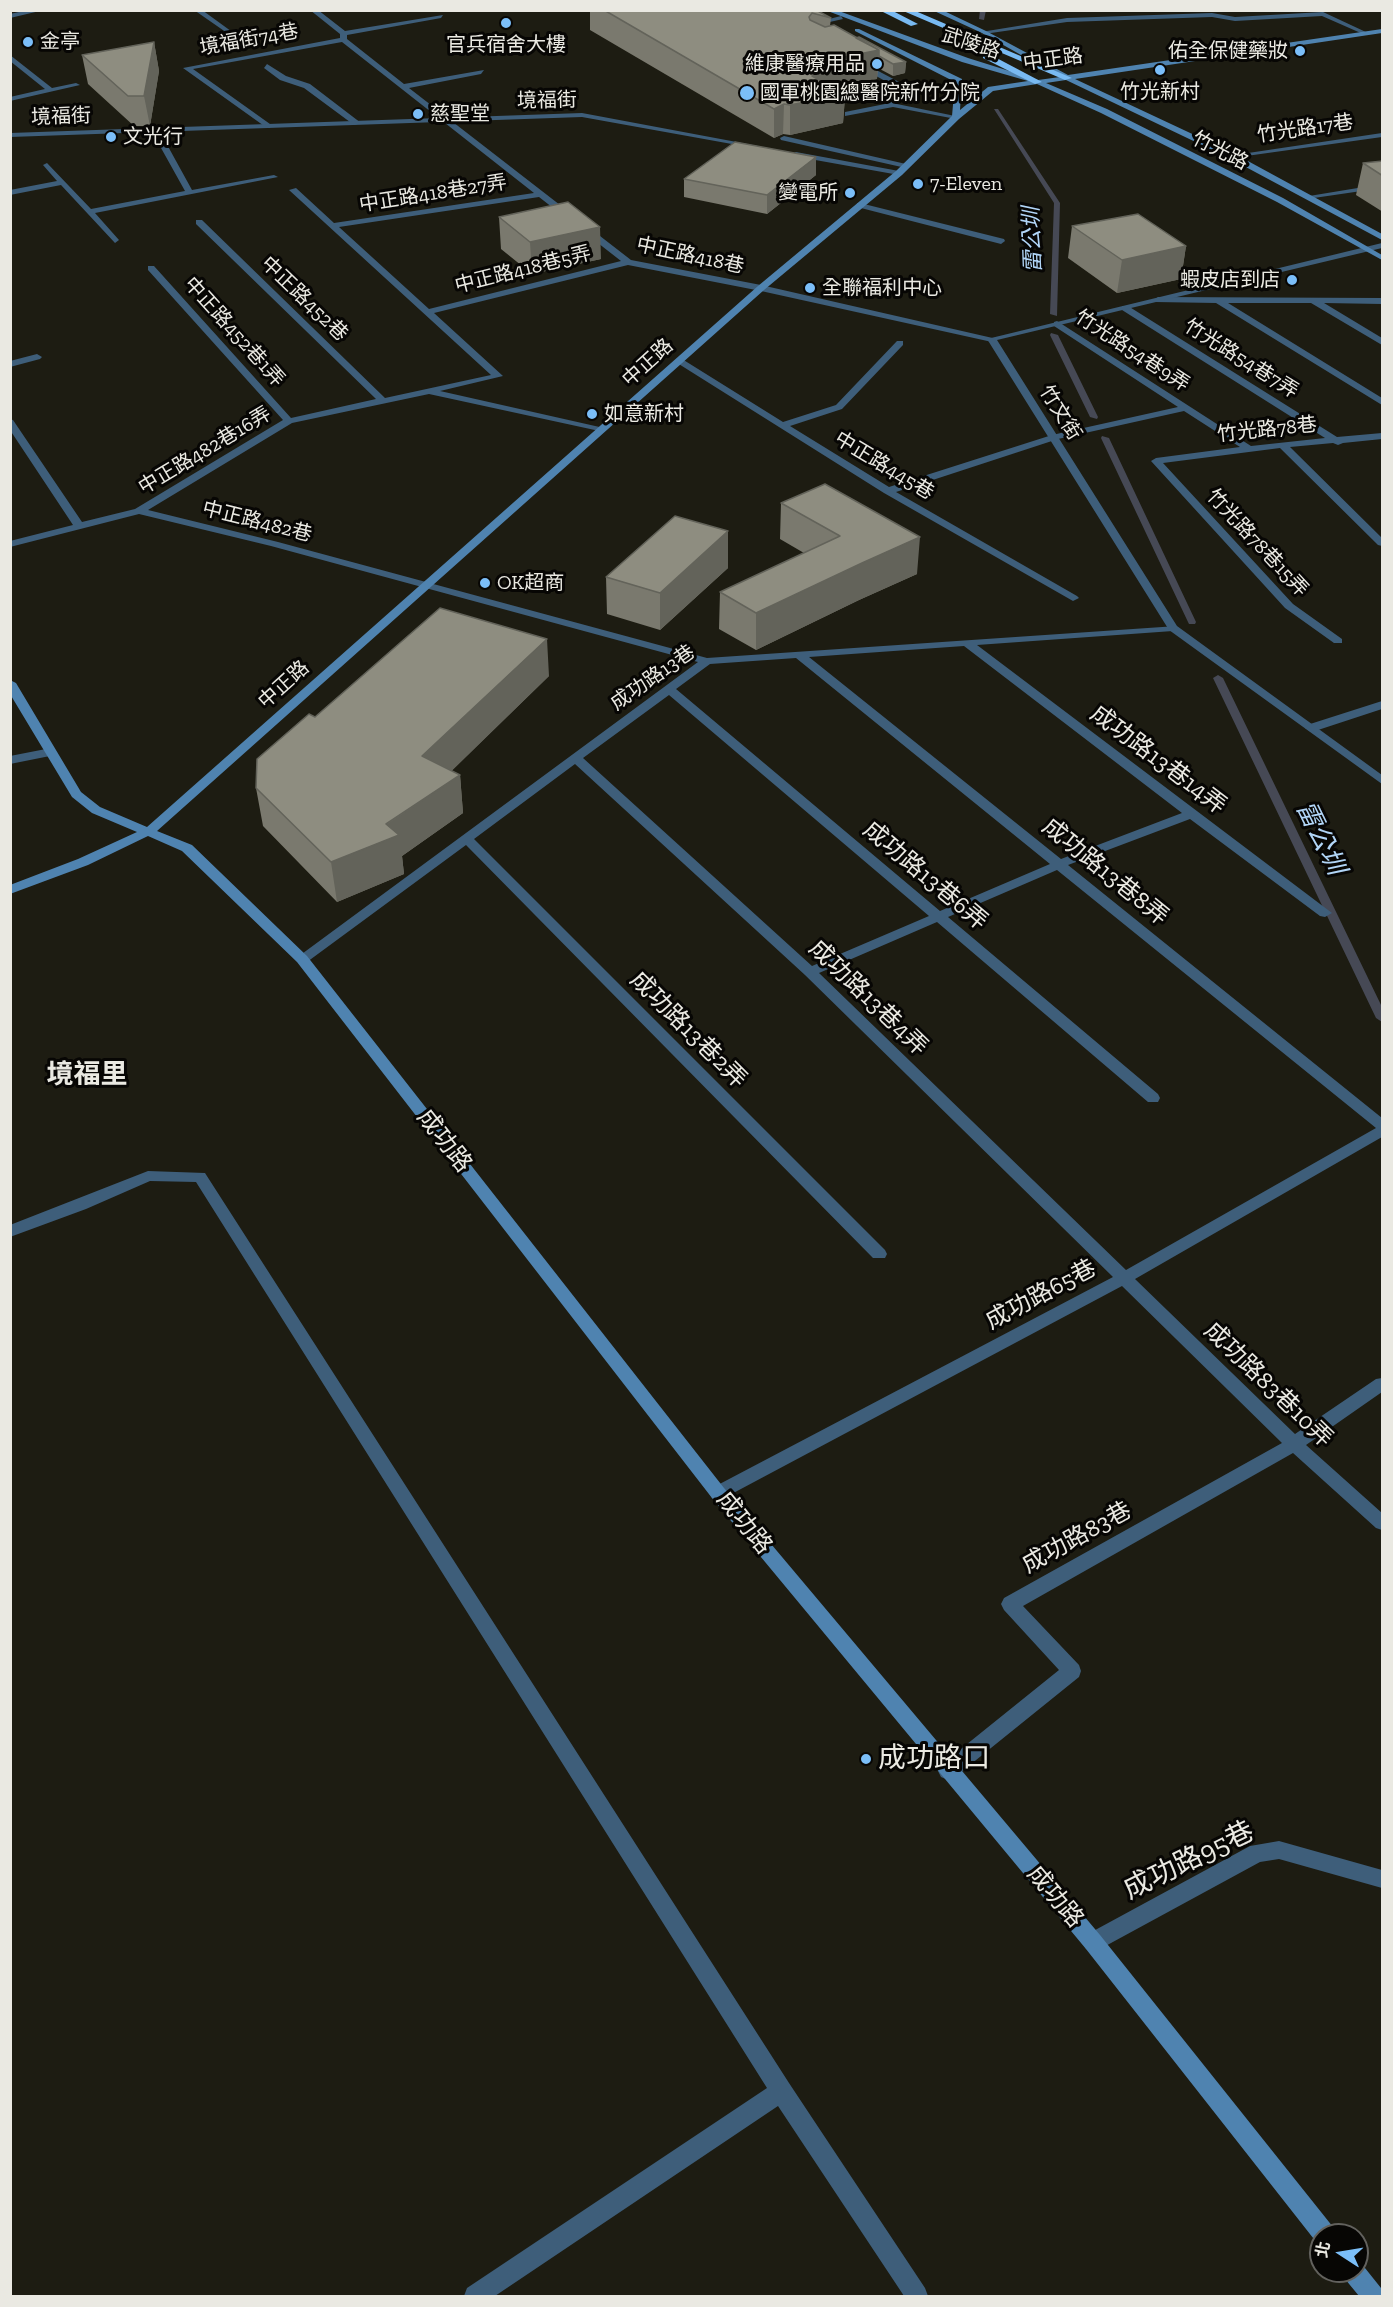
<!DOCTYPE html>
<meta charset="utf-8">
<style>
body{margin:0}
#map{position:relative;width:1393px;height:2307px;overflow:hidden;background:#1d1c12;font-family:"Zilla Slab","Noto Sans TC",serif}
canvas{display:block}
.frame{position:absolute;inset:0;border:12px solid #eae9e2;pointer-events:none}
.north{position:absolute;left:1309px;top:2223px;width:60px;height:60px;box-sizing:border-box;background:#070604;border:2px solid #62615d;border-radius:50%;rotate:282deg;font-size:16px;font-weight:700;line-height:24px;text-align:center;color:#eae9e2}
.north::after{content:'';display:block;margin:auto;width:21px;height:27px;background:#7bbef8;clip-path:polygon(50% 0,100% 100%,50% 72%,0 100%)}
</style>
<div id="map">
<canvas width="1393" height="2307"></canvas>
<div class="frame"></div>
<div class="north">北</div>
</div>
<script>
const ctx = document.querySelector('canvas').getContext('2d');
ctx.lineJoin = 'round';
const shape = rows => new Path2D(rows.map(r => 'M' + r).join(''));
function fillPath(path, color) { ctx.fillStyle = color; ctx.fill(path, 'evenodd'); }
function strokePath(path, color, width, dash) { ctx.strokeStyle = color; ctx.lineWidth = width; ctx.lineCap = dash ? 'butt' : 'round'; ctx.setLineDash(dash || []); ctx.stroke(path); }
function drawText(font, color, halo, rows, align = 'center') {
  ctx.font = font + ' "Zilla Slab","Noto Sans TC",serif'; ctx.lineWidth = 6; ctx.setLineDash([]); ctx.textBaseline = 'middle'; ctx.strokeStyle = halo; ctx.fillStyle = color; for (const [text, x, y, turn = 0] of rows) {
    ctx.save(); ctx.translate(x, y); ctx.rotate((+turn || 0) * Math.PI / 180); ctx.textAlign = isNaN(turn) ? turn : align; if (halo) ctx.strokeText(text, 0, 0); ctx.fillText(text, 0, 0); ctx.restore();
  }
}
fillPath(shape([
 [980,10,986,10,984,20,979,19,980,10],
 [994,109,998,109,1060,203,1057,316,1050,314,1054,203,994,109],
 [1051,333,1058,335,1098,417,1097,419,1090,417,1050,335,1051,333],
 [1102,436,1109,438,1196,622,1195,624,1189,624,1188,622,1101,438,1102,436],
 [1218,675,1223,678,1382,1007,1382,1022,1376,1018,1213,678,1218,675]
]), '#464955');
fillPath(shape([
 [28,10,44,10,10,18,10,14,28,10],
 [194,10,202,10,235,34,230,35,194,10],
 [310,10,318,10,345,31,443,15,441,18,347,35,347,39,404,84,484,70,481,74,409,88,631,260,761,285,997,339,992,342,761,291,628,265,434,313,503,376,440,391,604,428,604,432,429,394,292,423,148,510,278,542,707,658,1177,626,1177,630,1173,631,977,645,1332,913,1325,917,1320,916,1190,819,1068,865,1382,1118,1382,1137,1135,1279,1295,1434,1376,1379,1382,1378,1382,1392,1306,1445,1382,1513,1382,1530,1376,1528,1293,1453,1023,1606,1079,1665,1081,1671,1079,1677,955,1777,948,1780,941,1777,938,1771,941,1765,1059,1670,1004,1610,1001,1604,1004,1598,1282,1443,1122,1286,724,1498,718,1500,712,1498,709,1493,712,1488,1113,1277,805,975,575,764,474,839,885,1250,887,1254,885,1258,873,1258,466,845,307,962,302,963,295,959,698,662,271,546,139,514,10,547,10,541,73,525,10,430,10,419,13,420,82,522,135,509,283,420,148,270,148,266,154,266,291,418,376,399,196,224,196,220,202,220,385,398,491,375,289,190,296,188,334,223,534,193,342,42,193,69,270,124,270,128,267,128,183,68,340,38,340,34,310,10],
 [539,197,621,261,429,309,339,227,539,197],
 [964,646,1182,813,1061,859,809,657,964,646],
 [796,658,1050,864,940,911,676,689,710,664,796,658],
 [669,695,929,916,812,966,583,758,669,695],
 [1057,870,1376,1128,1126,1270,819,973,937,922,1148,1102,1158,1102,1160,1098,1158,1094,948,917,1057,870],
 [1323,12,1368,33,1363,34,1322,16,1235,21,1212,17,1067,22,984,34,981,32,1067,18,1212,13,1235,17,1323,12],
 [841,16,843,19,812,26,809,24,841,16],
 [10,55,52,88,76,83,80,85,10,101,10,97,45,89,10,61,10,55],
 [861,62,903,84,897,104,960,117,956,119,893,107,845,116,845,112,890,103,896,87,858,66,861,62],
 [267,64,286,76,310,84,361,123,354,125,304,88,280,80,264,68,267,64],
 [155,128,159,130,192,190,274,175,278,177,95,213,119,240,115,243,61,185,10,195,10,190,57,181,43,165,47,163,91,209,185,191,151,130,155,128],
 [1382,133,1382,137,1232,158,1228,156,1382,133],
 [784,136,906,164,910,166,906,168,781,140,780,138,784,136],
 [1382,184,1382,188,1307,199,1303,197,1382,184],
 [860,203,1004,239,1005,241,1001,244,857,207,857,203,860,203],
 [1166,257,1169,258,1213,288,1206,290,1163,262,1162,260,1166,257],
 [1158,297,1382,298,1382,304,1324,303,1382,338,1382,345,1311,303,1228,303,1382,398,1382,405,1216,303,1155,302,1154,300,1158,297],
 [1122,306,1128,306,1337,437,1382,433,1382,439,1343,443,1338,445,1333,443,1290,447,1382,538,1382,546,1378,545,1280,448,1163,463,1293,604,1342,639,1342,643,1334,643,1285,608,1151,461,1156,458,1240,447,1184,411,1058,439,896,492,1077,596,1079,598,1073,601,884,493,674,361,682,359,783,422,836,405,897,341,903,341,903,345,842,409,790,426,889,487,1052,435,1178,407,1054,326,1054,322,1057,321,1251,446,1325,438,1122,310,1122,306],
 [37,354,42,357,40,359,10,367,10,361,37,354],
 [1382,701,1382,709,1315,731,1311,732,1305,728,1307,725,1382,701],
 [51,748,55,749,55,755,10,764,10,756,51,748],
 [148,1171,205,1173,789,2083,925,2288,928,2296,904,2296,778,2106,495,2296,464,2296,467,2288,767,2088,196,1182,150,1181,86,1209,10,1237,10,1225,148,1171],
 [1279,1841,1382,1870,1382,1888,1279,1859,1260,1862,1100,1949,1093,1952,1086,1949,1083,1942,1086,1935,1250,1846,1279,1841]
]), '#3e5e7a');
fillPath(shape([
 [582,113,758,146,754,148,582,117,10,137,10,133,582,113],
 [796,152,899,171,903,173,899,175,793,156,792,154,796,152],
 [1382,243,1382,248,997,340,1177,626,1382,775,1382,784,1169,630,987,339,1382,243]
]), '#3e5e7a');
fillPath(shape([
 [825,10,836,10,968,58,1038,80,1060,77,982,33,932,10,942,10,986,31,1068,75,1382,29,1382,33,1075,79,1235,154,1382,234,1382,240,1229,158,1066,80,1046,83,1107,109,1283,198,1382,255,1382,260,1277,202,1101,113,1037,84,993,91,959,119,902,175,764,290,157,831,192,845,307,956,724,1488,1100,1935,1333,2227,1336,2235,1321,2235,1321,2245,1317,2243,1086,1949,712,1498,297,962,182,851,148,836,88,865,10,894,10,885,78,859,137,832,92,813,72,797,10,694,10,680,16,683,81,792,100,807,147,827,758,286,896,171,952,116,955,82,855,31,855,29,859,29,962,79,960,110,988,87,1028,81,962,62,825,10],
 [1357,2261,1361,2263,1381,2288,1382,2296,1359,2296,1345,2279,1341,2271,1357,2271,1357,2261]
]), '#4f83b0');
fillPath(shape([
 [879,10,891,10,918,24,911,26,879,10],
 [901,10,913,10,1072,78,1065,80,901,10],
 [983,54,989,54,1042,82,1035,84,983,58,983,54]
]), '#79baf2');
fillPath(shape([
 [590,10,816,10,831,18,830,26,906,62,905,73,893,76,878,68,877,79,858,83,858,94,845,97,843,123,790,135,783,134,774,138,590,30],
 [154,42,159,71,150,126,134,126,88,84,82,55],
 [1383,161,1383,212,1356,195,1363,163],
 [816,175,767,214,684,197,684,179],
 [499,217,601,259,532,274,501,249],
 [1072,226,1186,246,1181,279,1117,293,1068,258],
 [781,503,917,574,859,600,756,650,719,629,720,592,804,553,780,539],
 [728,531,728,568,660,630,607,614,606,577],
 [549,676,451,771,460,775,463,813,402,856,404,874,337,902,263,826,256,788,315,717]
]), '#7a796e');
fillPath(shape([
 [154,42,159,71,150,126,144,96],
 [879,50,877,79,858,83,858,94,845,97,843,123,790,135,790,105,812,76,844,57],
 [906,62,905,73,893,76,893,64],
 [784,104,783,134,774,138,774,109],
 [816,157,816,175,767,214,767,195],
 [600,227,601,259,532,274,530,242],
 [1186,246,1181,279,1117,293,1122,260],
 [728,531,728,568,660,630,660,593],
 [920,537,917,574,859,600,756,650,756,613,862,563],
 [547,639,549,676,427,795,422,756],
 [460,775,463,813,402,856,404,874,337,902,331,862]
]), '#63635a');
const building = shape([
 [604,10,816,10,831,18,812,13,809,17,810,20,825,27,834,25,879,50,844,57,859,65,812,76,845,94,790,105,784,104,774,109,604,10],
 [859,37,906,62,893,64,879,56,879,50,856,38,859,37],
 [154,42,144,96,128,96,82,55,154,42],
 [735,142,816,157,767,195,684,179,735,142],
 [1383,161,1383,176,1363,163,1383,161],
 [568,202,600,227,530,242,499,217,568,202],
 [1138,214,1186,246,1122,260,1072,226,1138,214],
 [825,484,920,537,862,563,756,613,720,592,840,536,781,503,825,484],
 [675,516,728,531,660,593,606,577,675,516],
 [440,608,547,639,422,756,460,775,386,824,399,835,331,862,256,788,257,759,309,714,315,717,440,608]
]);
fillPath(building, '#8e8d80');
strokePath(building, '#63635a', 1.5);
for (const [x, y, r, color] of [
 [506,23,6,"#7bbef8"],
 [28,42,6,"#7bbef8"],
 [1300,51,6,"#7bbef8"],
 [877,64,6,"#7bbef8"],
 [1160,70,6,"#7bbef8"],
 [747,93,8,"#7bbef8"],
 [418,114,6,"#7bbef8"],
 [111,137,6,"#7bbef8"],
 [918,184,6,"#7bbef8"],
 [850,193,6,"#7bbef8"],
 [1292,280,6,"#7bbef8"],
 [810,288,6,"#7bbef8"],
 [592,414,6,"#7bbef8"],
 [485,583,6,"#7bbef8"],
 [866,1759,6,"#7bbef8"]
]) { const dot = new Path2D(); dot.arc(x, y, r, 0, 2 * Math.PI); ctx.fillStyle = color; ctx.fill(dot); strokePath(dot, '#070604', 2); }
drawText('20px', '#eae9e2', '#070604', [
 ["境福街74巷",249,40,-10],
 ["武陵路",971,44,18],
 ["中正路",1053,60,-8],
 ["境福街",547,101,-1],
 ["境福街",61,117,-2],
 ["竹光路17巷",1305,129,-8],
 ["竹光路",1220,151,27],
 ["中正路418巷27弄",433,194,-9],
 ["中正路418巷",690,256,12],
 ["中正路418巷5弄",523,270,-14],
 ["中正路452巷",304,299,44],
 ["中正路452巷1弄",234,332,48],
 ["竹光路54巷9弄",1132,351,33],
 ["竹光路54巷7弄",1241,359,32],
 ["中正路",648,363,-42],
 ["竹文街",1060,413,58],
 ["竹光路78巷",1267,430,-6],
 ["中正路482巷16弄",205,451,-31],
 ["中正路445巷",884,466,31],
 ["中正路482巷",257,522,14],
 ["竹光路78巷15弄",1257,543,47],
 ["成功路13巷",653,678,-35],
 ["中正路",284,685,-42]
]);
drawText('20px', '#eae9e2', '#070604', [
 ["金亭",40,42],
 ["官兵宿舍大樓",506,45,"center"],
 ["佑全保健藥妝",1288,51,"right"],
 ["維康醫療用品",865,64,"right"],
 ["竹光新村",1160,92,"center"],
 ["國軍桃園總醫院新竹分院",760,93],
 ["慈聖堂",430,114],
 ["文光行",123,137],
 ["7-Eleven",930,184],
 ["變電所",838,193,"right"],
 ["蝦皮店到店",1280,280,"right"],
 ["全聯福利中心",822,288],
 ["如意新村",604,414],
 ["OK超商",497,583]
], 'left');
drawText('italic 22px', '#b1d5f7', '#070604', [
 ["雷公圳",1033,240,-92]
]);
drawText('24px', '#eae9e2', '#070604', [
 ["成功路13巷14弄",1158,760,37],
 ["成功路13巷8弄",1105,872,39],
 ["成功路13巷6弄",925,876,40],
 ["成功路13巷4弄",868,998,44],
 ["成功路13巷2弄",688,1030,45],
 ["成功路",444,1141,52],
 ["成功路65巷",1041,1295,-28],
 ["成功路83巷10弄",1268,1385,44],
 ["成功路",744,1523,51],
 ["成功路83巷",1077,1538,-29],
 ["成功路",1055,1897,50]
]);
drawText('italic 26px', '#b1d5f7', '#070604', [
 ["雷公圳",1320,838,64]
]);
drawText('bold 27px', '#eae9e2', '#070604', [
 ["境福里",87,1075]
]);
drawText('28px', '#eae9e2', '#070604', [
 ["成功路口",878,1759]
], 'left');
drawText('28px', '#eae9e2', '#070604', [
 ["成功路95巷",1189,1861,-26]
]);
</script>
